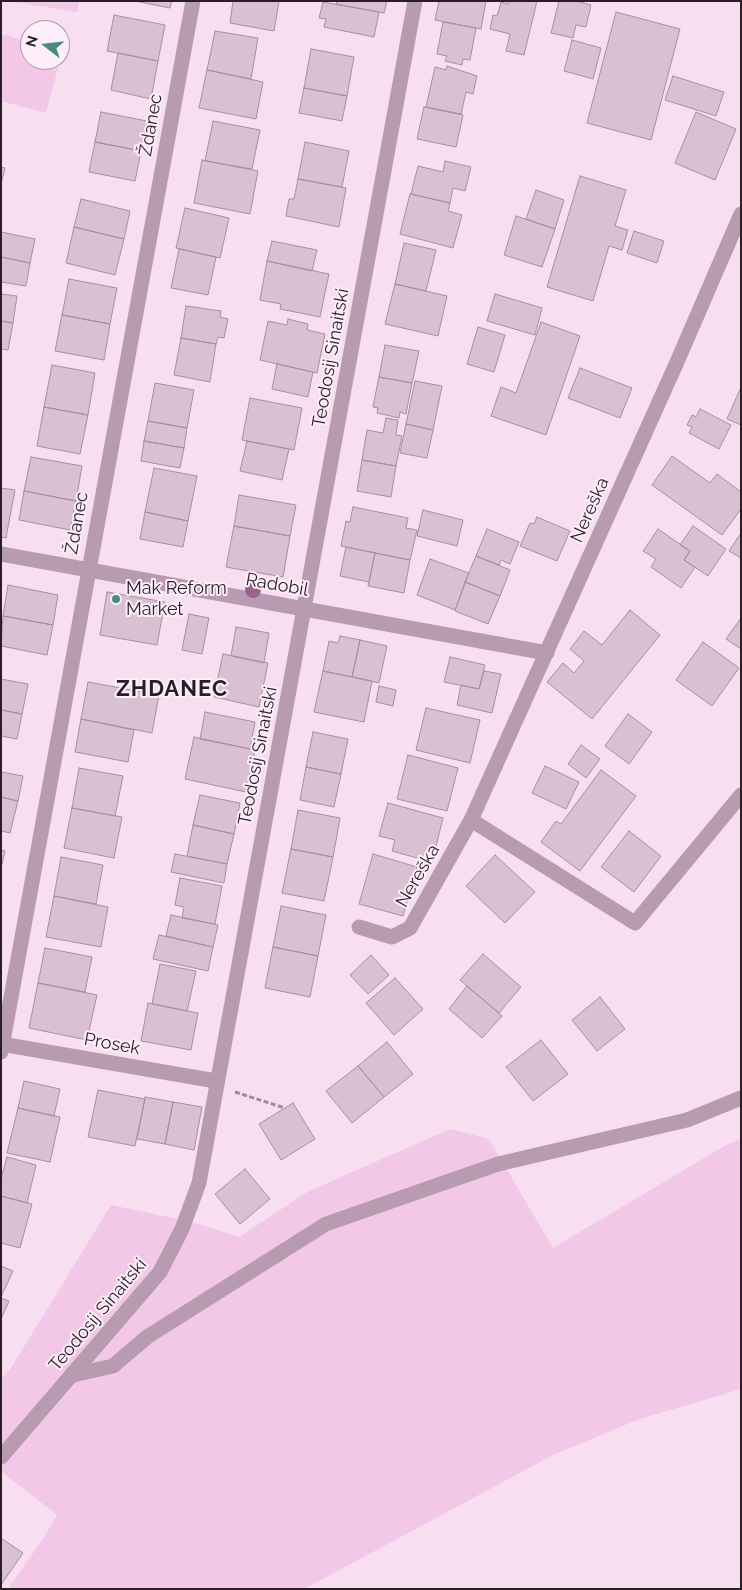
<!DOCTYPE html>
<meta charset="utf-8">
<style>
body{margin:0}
#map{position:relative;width:742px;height:1590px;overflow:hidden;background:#f7def1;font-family:Raleway,sans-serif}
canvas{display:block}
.frame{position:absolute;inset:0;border:2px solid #281f26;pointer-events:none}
.north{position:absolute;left:20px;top:20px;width:50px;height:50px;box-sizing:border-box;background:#feeefa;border:1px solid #a89ba5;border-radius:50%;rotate:286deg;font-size:14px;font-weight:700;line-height:20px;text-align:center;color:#281f26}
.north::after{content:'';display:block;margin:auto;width:18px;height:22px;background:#478c83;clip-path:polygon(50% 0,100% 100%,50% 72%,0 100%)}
</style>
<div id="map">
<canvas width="742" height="1590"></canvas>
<div class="frame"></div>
<div class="north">N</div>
</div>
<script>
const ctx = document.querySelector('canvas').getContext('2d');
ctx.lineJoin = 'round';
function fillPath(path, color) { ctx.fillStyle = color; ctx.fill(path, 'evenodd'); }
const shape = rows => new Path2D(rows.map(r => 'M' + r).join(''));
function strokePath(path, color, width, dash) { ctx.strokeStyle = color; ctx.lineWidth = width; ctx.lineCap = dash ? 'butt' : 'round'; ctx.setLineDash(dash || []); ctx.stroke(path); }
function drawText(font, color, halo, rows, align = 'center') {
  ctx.font = font + ' Raleway,sans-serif'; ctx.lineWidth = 4; ctx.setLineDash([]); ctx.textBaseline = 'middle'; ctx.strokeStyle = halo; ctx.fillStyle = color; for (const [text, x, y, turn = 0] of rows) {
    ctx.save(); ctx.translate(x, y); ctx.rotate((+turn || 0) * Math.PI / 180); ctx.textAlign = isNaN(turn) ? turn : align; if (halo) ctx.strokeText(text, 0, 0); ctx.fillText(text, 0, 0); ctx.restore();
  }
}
fillPath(shape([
 [9,1,79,1,77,12],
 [1,34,30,42,30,60,60,60,46,113,1,101],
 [450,1129,489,1139,553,1248,726,1145,741,1139,741,1389,637,1420,553,1455,304,1589,8,1589,45,1536,57,1515,1,1471,1,1379,11,1368,111,1205,192,1222,239,1237,307,1192]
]), '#f3c7e8');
const building = shape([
 [135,1,172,1,170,8,135,1],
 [233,1,279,1,274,31,230,23,233,1],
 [337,1,387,1,384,13,336,4,337,1],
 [439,1,486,1,481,29,435,20,439,1],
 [508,1,537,1,524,55,506,51,510,34,490,29,493,15,497,16,501,2,508,4,508,1],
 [559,1,576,1,591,5,586,27,576,25,573,38,551,33,559,1],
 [323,2,379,12,374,37,324,27,326,19,319,18,323,2],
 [616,12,680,29,651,140,587,123,616,12],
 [114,15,165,25,158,61,107,51,114,15],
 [443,22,476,28,470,60,463,59,462,65,445,61,447,56,437,54,443,22],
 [215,31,258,38,251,79,207,70,215,31],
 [572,40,601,48,593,79,564,71,572,40],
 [311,49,354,57,347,96,304,88,311,49],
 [118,53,158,61,151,99,111,90,118,53],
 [447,66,477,76,473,94,466,92,461,114,426,107,435,67,446,70,447,66],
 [207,70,263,82,256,119,199,108,207,70],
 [673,76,724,92,716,116,665,100,673,76],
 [304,88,347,96,342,121,299,113,304,88],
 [424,107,463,115,456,147,417,139,424,107],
 [101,112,147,121,141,151,95,142,101,112],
 [696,112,736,129,715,180,675,163,696,112],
 [213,121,260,130,252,169,205,161,213,121],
 [95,142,141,151,135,181,89,172,95,142],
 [305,142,349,151,342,187,298,179,305,142],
 [202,160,258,171,250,214,194,203,202,160],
 [445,161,471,167,465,191,453,188,450,203,411,194,418,166,443,172,445,161],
 [1,167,5,168,1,184,1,167],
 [580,176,626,190,615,226,628,230,622,250,609,246,593,301,547,287,580,176],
 [298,179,346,188,339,227,286,216,289,199,294,199,298,179],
 [536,190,564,200,555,229,526,219,536,190],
 [410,194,450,203,448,211,462,215,453,248,400,234,410,194],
 [81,199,130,211,124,239,74,227,81,199],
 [185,208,229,218,220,258,176,248,185,208],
 [516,216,555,229,542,267,504,255,516,216],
 [74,227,124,239,115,275,66,263,74,227],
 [634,231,664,241,657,263,627,253,634,231],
 [1,232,35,239,30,263,1,257,1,232],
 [272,241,317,250,312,271,267,261,272,241],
 [404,243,436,250,426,291,395,284,404,243],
 [179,249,216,257,208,295,171,288,179,249],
 [1,257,30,263,26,286,1,282,1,257],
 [267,261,329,274,320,317,280,309,281,304,260,300,267,261],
 [69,279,117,288,110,324,62,315,69,279],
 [395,284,447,296,438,336,385,324,395,284],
 [1,294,17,296,13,323,1,321,1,294],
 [495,294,542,308,535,335,487,321,495,294],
 [186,306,221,311,220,317,228,319,224,338,218,337,216,344,181,338,186,306],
 [62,315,110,324,104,360,55,351,62,315],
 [288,319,308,324,307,330,325,334,317,373,260,360,268,321,287,325,288,319],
 [1,321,13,323,8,350,1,349,1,321],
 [541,322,580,336,546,435,491,416,501,387,516,393,541,322],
 [478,327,505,335,494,372,467,364,478,327],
 [181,338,216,344,210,382,174,375,181,338],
 [385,345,419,351,412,383,379,377,385,345],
 [277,364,313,372,308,397,272,389,277,364],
 [52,365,95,373,88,415,44,407,52,365],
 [580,368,632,388,620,418,568,398,580,368],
 [379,377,412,383,406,414,400,412,399,418,377,413,378,408,373,407,379,377],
 [415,381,442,386,433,430,406,424,415,381],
 [155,383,194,390,187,428,148,421,155,383],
 [741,387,741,425,727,419,741,387],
 [250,398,302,408,294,450,242,440,250,398],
 [44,407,88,415,80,454,37,446,44,407],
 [700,409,731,425,719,449,689,433,692,427,687,425,692,415,696,417,700,409],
 [386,418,398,420,396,435,402,436,396,466,362,460,367,430,383,433,386,418],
 [148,421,187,428,184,448,144,441,148,421],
 [406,424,433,430,427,458,400,453,406,424],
 [144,441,184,448,180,468,141,461,144,441],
 [247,441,289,449,282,480,240,471,247,441],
 [672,456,710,483,717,474,741,492,741,509,722,535,652,485,672,456],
 [31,457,82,466,76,501,24,491,31,457],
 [362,460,396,466,391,497,357,491,362,460],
 [154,468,197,476,188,521,145,512,154,468],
 [1,488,15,490,6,538,1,537,1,488],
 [24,491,76,501,70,530,19,520,24,491],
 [239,495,296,505,290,536,234,526,239,495],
 [353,507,408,518,406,528,417,530,410,560,341,546,346,521,350,522,353,507],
 [423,510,463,520,457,546,417,536,423,510],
 [145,512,188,521,183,547,140,539,145,512],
 [537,517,570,531,557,561,520,546,530,523,534,524,537,517],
 [234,526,290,536,283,577,226,567,234,526],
 [693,526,726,549,708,576,684,560,690,551,680,545,693,526],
 [487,529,519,542,510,564,501,560,499,565,476,556,487,529],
 [658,529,690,551,684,560,695,567,681,588,651,567,656,559,643,551,658,529],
 [741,533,741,558,729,551,741,533],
 [346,547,375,553,369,582,340,576,346,547],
 [375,553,410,560,404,593,368,586,375,553],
 [476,556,510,570,500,596,465,582,476,556],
 [430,559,469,573,455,610,417,595,430,559],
 [465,582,500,596,488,624,455,611,465,582],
 [8,585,58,595,53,625,3,616,8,585],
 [107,592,165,602,157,645,100,635,107,592],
 [630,610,660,635,592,719,547,682,563,663,574,673,584,661,570,649,584,631,602,645,630,610],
 [189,614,209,618,202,654,182,650,189,614],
 [3,616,53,625,47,655,1,646,3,616],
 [741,618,741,649,726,639,741,618],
 [236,627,269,633,264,663,231,656,236,627],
 [340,636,360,640,352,677,323,671,329,641,338,643,340,636],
 [360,640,387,646,379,683,352,677,360,640],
 [703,642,739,668,712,706,676,680,703,642],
 [223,654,268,663,259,707,214,697,223,654],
 [450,657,485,665,479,689,444,682,450,657],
 [323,671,372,681,364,722,314,712,323,671],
 [484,671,501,674,492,713,457,705,461,685,479,689,484,671],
 [1,679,28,684,22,714,1,710,1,679],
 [88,682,159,695,152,733,81,719,88,682],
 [379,686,396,690,393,706,376,702,379,686],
 [426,708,480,720,470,763,416,750,426,708],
 [1,710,22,714,17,739,1,736,1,710],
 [205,712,255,722,250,749,200,739,205,712],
 [628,714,652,732,629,764,605,746,628,714],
 [81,719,134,730,128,762,75,752,81,719],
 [313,732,348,739,341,774,306,767,313,732],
 [194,737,255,750,246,792,185,779,194,737],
 [581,745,600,759,586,778,568,764,581,745],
 [408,755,458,768,447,811,397,799,408,755],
 [545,766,579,782,566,809,532,793,545,766],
 [306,767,341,774,334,807,300,800,306,767],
 [79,768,123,776,115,816,72,808,79,768],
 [601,770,636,796,580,871,541,842,556,821,561,824,601,770],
 [1,772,23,776,18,801,1,797,1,772],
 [200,795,240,803,234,834,193,825,200,795],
 [1,797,18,801,10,833,1,831,1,797],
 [388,803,443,818,432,862,392,851,395,840,379,836,388,803],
 [72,808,122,817,114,858,64,848,72,808],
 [298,810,340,818,333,857,291,849,298,810],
 [193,825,234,834,227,864,187,856,193,825],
 [629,831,661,856,634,892,601,867,629,831],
 [291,849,333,857,324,901,282,893,291,849],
 [1,850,5,851,1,868,1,850],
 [175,854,227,864,224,883,171,872,175,854],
 [373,854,417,867,403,916,359,904,373,854],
 [495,855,535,892,505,923,466,886,495,855],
 [61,857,103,865,96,904,54,896,61,857],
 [180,878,222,886,215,924,182,918,184,907,175,905,180,878],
 [54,896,108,907,101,947,46,937,54,896],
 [281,906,326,915,318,956,273,947,281,906],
 [171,915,218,925,213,947,166,936,171,915],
 [159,935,213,947,208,971,153,959,159,935],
 [273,947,318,956,310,997,265,988,273,947],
 [45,948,92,957,85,992,38,983,45,948],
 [483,954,521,987,499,1013,460,980,483,954],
 [371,955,389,975,368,994,350,975,371,955],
 [160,964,196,971,187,1011,152,1004,160,964],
 [395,978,423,1009,394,1035,366,1003,395,978],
 [38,983,97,995,87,1040,29,1028,38,983],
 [467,986,502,1016,482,1038,449,1009,467,986],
 [600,997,625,1029,597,1051,572,1020,600,997],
 [148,1003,198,1013,191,1050,141,1041,148,1003],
 [541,1040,568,1074,533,1101,506,1067,541,1040],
 [387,1042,413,1074,384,1097,358,1066,387,1042],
 [358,1066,384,1097,352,1123,326,1091,358,1066],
 [24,1081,60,1089,54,1116,18,1108,24,1081],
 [98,1090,145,1099,135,1146,88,1137,98,1090],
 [145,1097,173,1102,165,1144,137,1139,145,1097],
 [173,1102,202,1107,194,1150,165,1144,173,1102],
 [293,1103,315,1139,281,1160,259,1124,293,1103],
 [18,1108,60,1117,50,1162,7,1153,18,1108],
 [7,1157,36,1165,27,1203,1,1196,1,1179,7,1157],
 [245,1169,270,1199,240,1224,215,1194,245,1169],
 [1,1196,32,1204,20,1248,1,1243,1,1196],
 [1,1266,13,1271,1,1297,1,1266],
 [1,1298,9,1301,1,1319,1,1298],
 [1,1538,23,1553,1,1585,1,1538]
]);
fillPath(building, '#d9c0d3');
strokePath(building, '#a78fa1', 1);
strokePath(shape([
 [235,1092,285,1108]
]), '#9d8b98', 3, [5, 2.5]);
strokePath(shape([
 [1,554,547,653],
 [471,820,635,923,741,795],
 [359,927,392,937,410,928,471,820,677,362,741,214],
 [1,1044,216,1081],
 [1,1052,193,1],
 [73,1375,113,1366,147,1337,326,1224,498,1164,687,1120,741,1098],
 [1,1457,160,1272,182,1229,199,1183,415,1]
]), '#b89ab1', 15);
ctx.fillStyle = '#9a6492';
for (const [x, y] of [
 [253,590]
]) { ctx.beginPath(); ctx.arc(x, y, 8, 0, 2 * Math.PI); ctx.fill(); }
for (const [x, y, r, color] of [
 [116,599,5,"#478c83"]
]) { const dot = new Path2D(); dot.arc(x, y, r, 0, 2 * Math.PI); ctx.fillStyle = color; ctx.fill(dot); strokePath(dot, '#feeefa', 2); }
drawText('18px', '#281f26', '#feeefa', [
 ["Ždanec",151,125,-80],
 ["Teodosij Sinaitski",331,358,-80],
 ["Nereška",590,510,-66],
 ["Ždanec",77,523,-80],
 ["Radobil",277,585,10],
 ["Teodosij Sinaitski",258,756,-79],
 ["Nereška",418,876,-60],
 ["Prosek",112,1044,10],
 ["Teodosij Sinaitski",98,1315,-50]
]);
drawText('18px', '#281f26', '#feeefa', [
 ["Mak Reform",126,589],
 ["Market",126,610]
], 'left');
ctx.letterSpacing = '1px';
drawText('bold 22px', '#281f26', '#feeefa', [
 ["ZHDANEC",172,689]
]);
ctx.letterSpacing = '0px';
</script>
